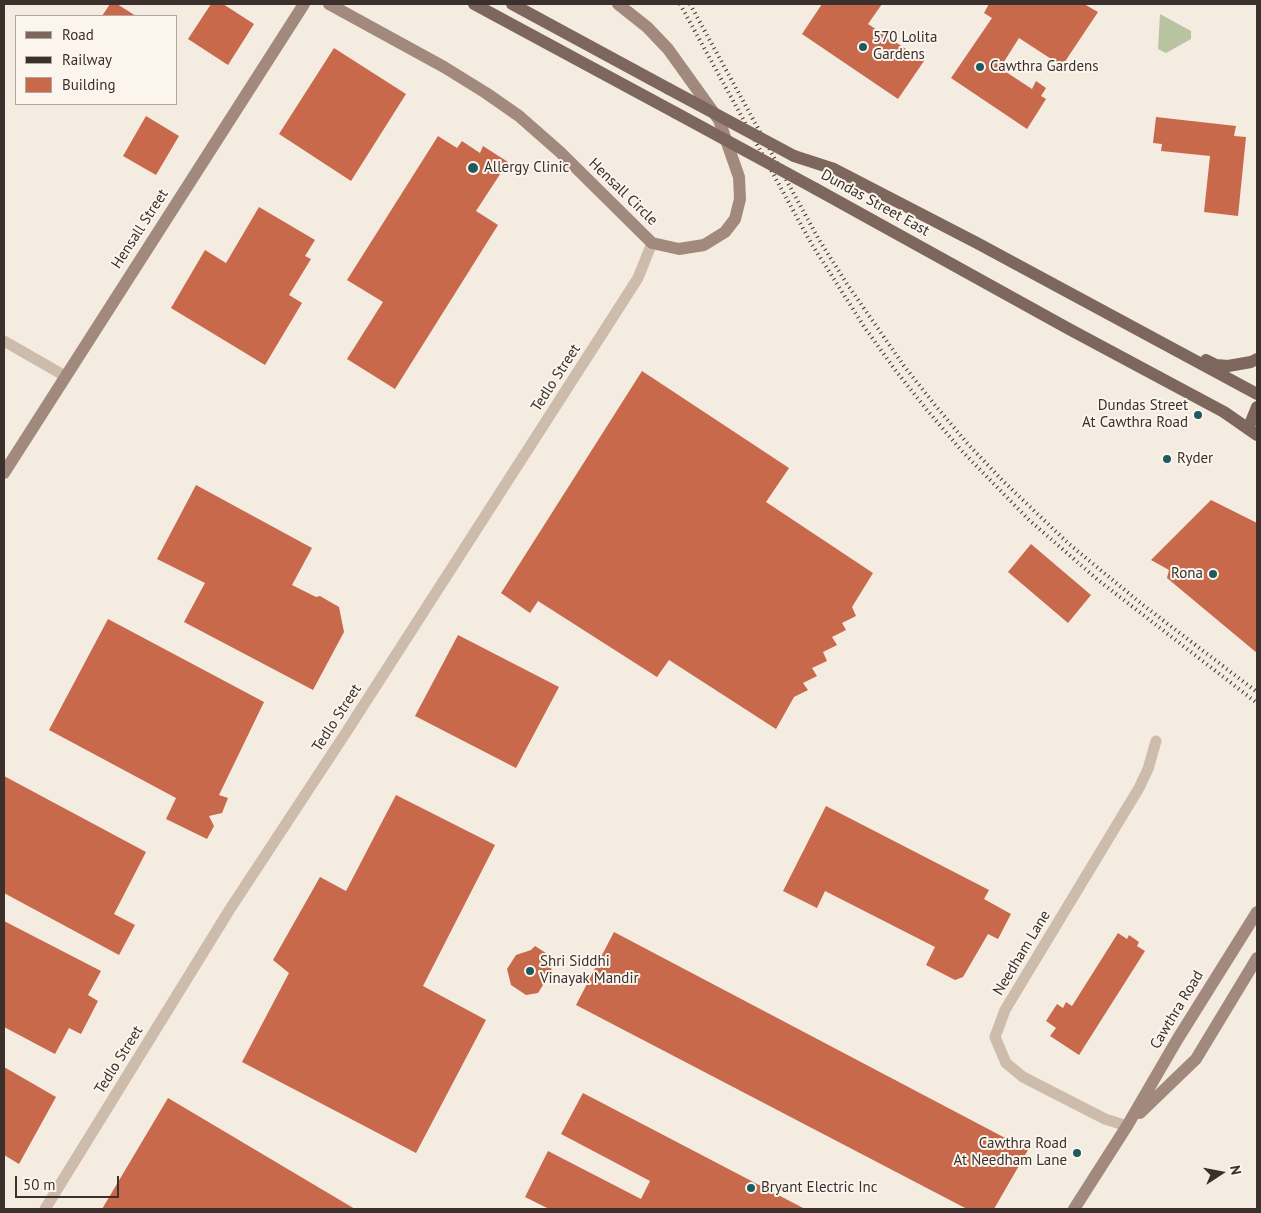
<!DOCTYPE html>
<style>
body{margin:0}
#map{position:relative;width:1261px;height:1213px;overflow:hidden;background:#f4ebe1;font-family:"PT Sans",sans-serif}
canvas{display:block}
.frame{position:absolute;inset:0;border:5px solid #3b302b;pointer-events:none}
.legend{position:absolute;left:15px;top:15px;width:162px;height:90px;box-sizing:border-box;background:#fbf5ee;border:1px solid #aea6a0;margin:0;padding:6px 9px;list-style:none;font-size:15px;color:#3b302b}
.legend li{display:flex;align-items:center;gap:10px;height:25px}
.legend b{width:25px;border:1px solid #aea6a0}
.north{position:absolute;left:1196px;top:1148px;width:50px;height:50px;-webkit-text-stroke:4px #fbf5ee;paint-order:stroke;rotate:79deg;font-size:14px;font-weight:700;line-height:20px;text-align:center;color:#3b302b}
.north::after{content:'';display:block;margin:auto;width:18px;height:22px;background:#3b302b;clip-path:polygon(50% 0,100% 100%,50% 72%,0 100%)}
.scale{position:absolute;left:15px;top:1176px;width:104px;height:22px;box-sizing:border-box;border:2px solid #3b302b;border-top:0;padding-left:6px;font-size:15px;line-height:18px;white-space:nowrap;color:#3b302b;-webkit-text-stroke:4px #fbf5ee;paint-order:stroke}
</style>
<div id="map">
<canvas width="1261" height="1213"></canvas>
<div class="frame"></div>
<ul class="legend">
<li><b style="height:6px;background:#7d675c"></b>Road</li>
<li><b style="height:6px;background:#3b302b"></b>Railway</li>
<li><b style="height:14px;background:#c8694b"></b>Building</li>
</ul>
<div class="north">N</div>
<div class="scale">50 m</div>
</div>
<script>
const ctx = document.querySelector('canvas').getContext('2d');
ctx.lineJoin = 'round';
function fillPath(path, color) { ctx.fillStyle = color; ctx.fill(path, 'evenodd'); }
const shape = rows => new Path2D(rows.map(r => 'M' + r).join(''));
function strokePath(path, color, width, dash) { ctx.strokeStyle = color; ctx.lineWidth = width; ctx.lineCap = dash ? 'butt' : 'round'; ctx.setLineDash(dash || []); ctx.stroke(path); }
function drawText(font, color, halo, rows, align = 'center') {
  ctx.font = font + ' "PT Sans",sans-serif'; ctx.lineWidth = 4; ctx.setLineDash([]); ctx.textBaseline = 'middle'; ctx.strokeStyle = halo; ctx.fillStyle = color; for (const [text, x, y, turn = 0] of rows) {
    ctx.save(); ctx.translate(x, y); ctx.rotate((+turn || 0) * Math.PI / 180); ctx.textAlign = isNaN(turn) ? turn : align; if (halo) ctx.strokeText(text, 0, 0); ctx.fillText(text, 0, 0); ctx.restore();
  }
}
fillPath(shape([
 [1160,14,1191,31,1191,39,1166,53,1158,49]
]), '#b8c4a0');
fillPath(shape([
 [110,4,117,4,136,16,102,16],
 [211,4,223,4,254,24,228,65,188,39],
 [822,4,882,4,868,24,924,61,898,99,802,34],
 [989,4,1084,4,1098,12,1062,66,1019,38,1000,68,1032,89,1036,81,1046,88,1041,96,1046,99,1027,129,951,78,992,18,984,13],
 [334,48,406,94,351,181,279,134],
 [146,116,179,136,156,175,123,156],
 [1156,117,1236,126,1234,136,1246,137,1238,216,1204,212,1210,156,1161,151,1162,144,1153,143],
 [438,136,457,148,462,141,480,153,483,146,508,162,476,211,498,225,395,389,347,359,383,302,347,280],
 [259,207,315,240,305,256,311,259,289,295,302,303,265,365,171,308,205,250,226,263],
 [642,371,789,468,766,502,873,573,852,607,856,616,842,623,846,630,832,637,837,645,823,652,827,661,812,668,817,676,803,683,808,690,794,697,776,729,669,660,657,677,538,601,530,613,501,593],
 [196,485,312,548,292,585,316,597,320,596,339,607,344,632,313,690,184,622,205,583,157,559],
 [1211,500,1257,523,1257,653,1167,578,1169,570,1151,560],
 [1031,544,1091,595,1068,623,1008,572],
 [108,619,264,702,219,795,228,798,222,813,209,816,214,826,207,839,166,819,176,798,49,730],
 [458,635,559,687,516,768,415,716],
 [4,776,146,852,114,914,135,925,119,955,4,893],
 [396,795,495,845,423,986,486,1020,416,1153,242,1062,289,973,273,960,320,877,346,891],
 [826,806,989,890,984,899,1011,914,998,939,988,934,963,977,955,980,926,965,935,947,825,891,817,908,783,891],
 [4,921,101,971,88,995,98,1001,81,1034,69,1028,55,1054,4,1027],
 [614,932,1028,1150,994,1209,967,1209,576,1005],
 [1118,933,1127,939,1129,935,1139,942,1137,946,1145,951,1079,1055,1050,1036,1056,1028,1046,1021,1057,1004,1063,1008,1066,1002,1072,1006],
 [535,946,549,955,552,973,550,974,538,993,526,995,511,985,507,969,516,955,531,950],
 [4,1067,56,1097,19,1164,4,1155],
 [583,1093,805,1209,549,1209,525,1197,548,1151,641,1199,650,1181,561,1134],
 [168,1098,355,1209,102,1209]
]), '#c8694b');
strokePath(shape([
 [4,341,65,376],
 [1127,1126,1105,1119,1023,1077,1006,1063,995,1037,1005,1010,1139,788,1148,769,1156,741],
 [45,1209,230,909,347,731,638,278,652,243]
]), '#cdbbac', 11);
strokePath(shape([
 [329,4,444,67,486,93,519,116,560,152,652,243,679,249,704,245,725,232,735,219,740,199,739,177,719,120,668,49,647,27,618,4],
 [4,473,304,4],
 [1140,1113,1196,1059,1257,958],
 [1074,1209,1127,1126,1177,1040,1257,912]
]), '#a18a7d', 12);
strokePath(shape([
 [474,4,676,113],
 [512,4,669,89],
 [794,156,834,169,977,243,1257,394],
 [816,189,1069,329,1224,412,1257,435],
 [1206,360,1216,365,1228,366,1251,362,1257,359],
 [1248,429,1257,407]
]), '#7d675c', 12);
strokePath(shape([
 [680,4,811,243,865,328,896,371,927,410,961,450,1029,520,1098,580,1257,703],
 [690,4,818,238,845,281,904,366,935,405,967,443,1003,481,1069,544,1143,605,1257,692]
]), '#3b302b', 4, [1, 4]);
strokePath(shape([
 [669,89,794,156],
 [676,113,816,189]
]), '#7d675c', 12);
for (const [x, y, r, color] of [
 [863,47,5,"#1f5a5e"],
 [980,67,5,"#1f5a5e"],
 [473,168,6,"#1f5a5e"],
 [1198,415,5,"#1f5a5e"],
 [1167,459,5,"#1f5a5e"],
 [1213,574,5,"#1f5a5e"],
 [530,971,5,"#1f5a5e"],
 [1077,1153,5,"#1f5a5e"],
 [751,1188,5,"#1f5a5e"]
]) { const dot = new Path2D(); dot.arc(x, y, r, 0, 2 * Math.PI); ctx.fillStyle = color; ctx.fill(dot); strokePath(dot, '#fbf5ee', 2); }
drawText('15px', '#3b302b', '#fbf5ee', [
 ["570 Lolita",873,38],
 ["Gardens",873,55],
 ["Cawthra Gardens",990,67],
 ["Allergy Clinic",484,168],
 ["Dundas Street",1188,406,"right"],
 ["At Cawthra Road",1188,423,"right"],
 ["Ryder",1177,459],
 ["Rona",1203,574,"right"],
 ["Shri Siddhi",540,962],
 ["Vinayak Mandir",540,979],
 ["Cawthra Road",1067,1144,"right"],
 ["At Needham Lane",1067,1161,"right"],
 ["Bryant Electric Inc",761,1188]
], 'left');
drawText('15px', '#3b302b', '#fbf5ee', [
 ["Hensall Circle",623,192,44],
 ["Dundas Street East",875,203,29],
 ["Hensall Street",140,229,-57],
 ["Tedlo Street",556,378,-57],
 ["Tedlo Street",337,718,-57],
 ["Needham Lane",1022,953,-59],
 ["Cawthra Road",1177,1010,-59],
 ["Tedlo Street",119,1060,-58]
]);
</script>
